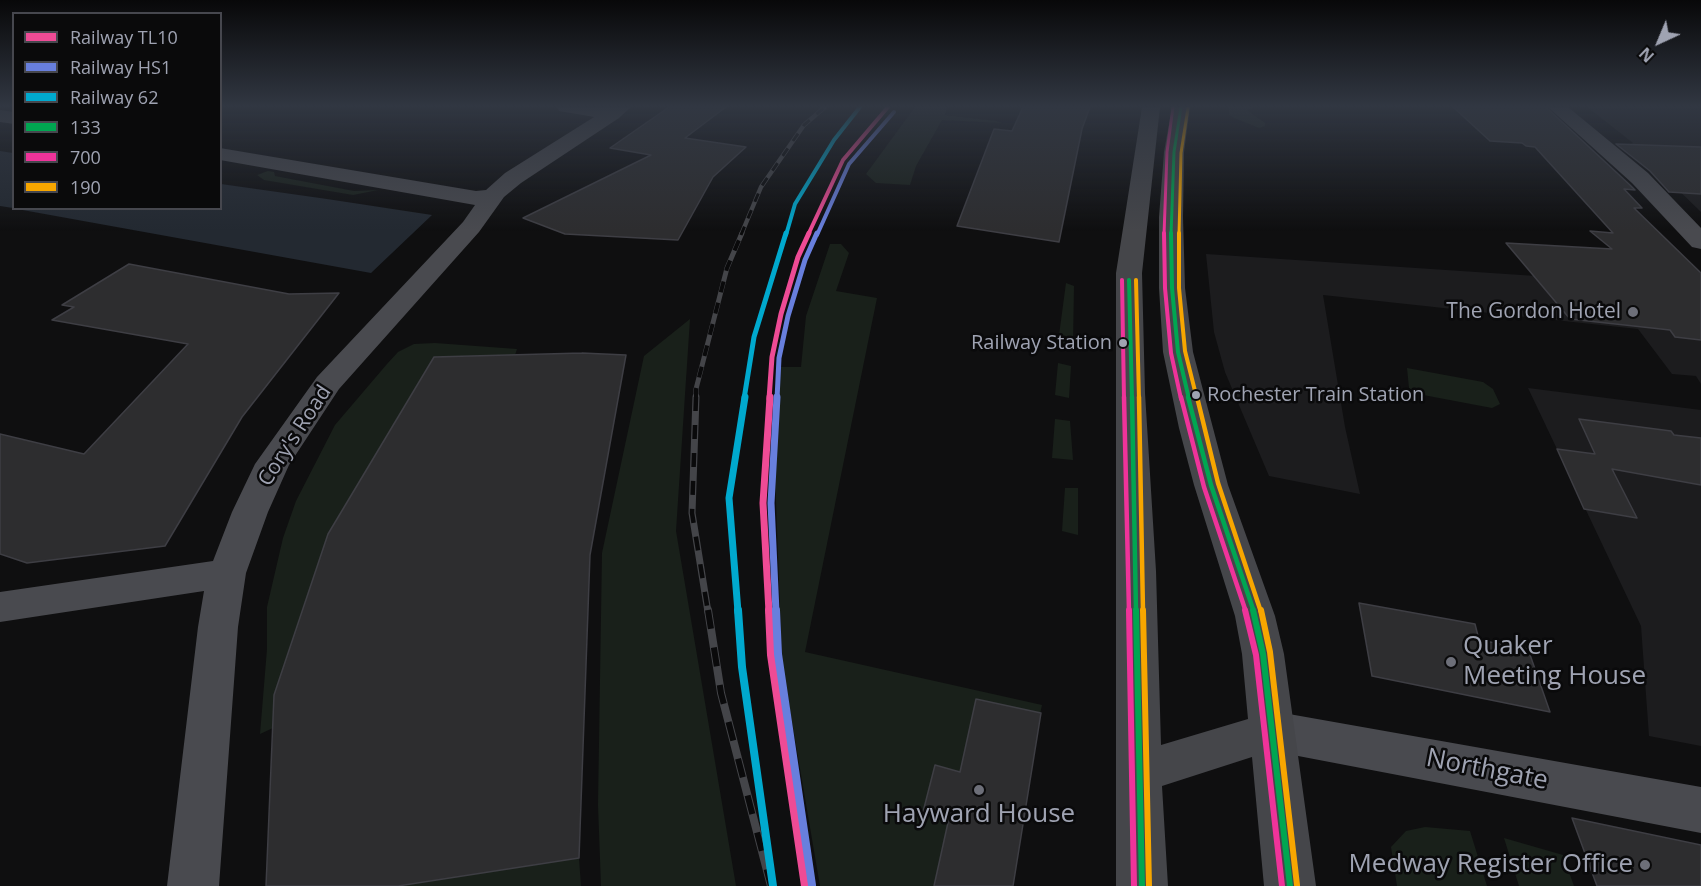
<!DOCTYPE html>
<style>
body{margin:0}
#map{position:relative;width:1701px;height:886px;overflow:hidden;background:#0f0f10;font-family:"Open Sans",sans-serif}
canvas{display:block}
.legend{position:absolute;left:12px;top:12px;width:210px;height:198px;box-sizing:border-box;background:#0a0a0b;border:2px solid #46474e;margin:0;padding:8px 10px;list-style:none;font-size:18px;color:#9fa3b2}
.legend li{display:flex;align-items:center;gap:12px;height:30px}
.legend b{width:30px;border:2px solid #46474e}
.north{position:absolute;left:1629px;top:12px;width:60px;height:60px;-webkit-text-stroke:4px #0a0a0b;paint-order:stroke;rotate:224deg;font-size:16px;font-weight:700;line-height:24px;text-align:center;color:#9fa3b2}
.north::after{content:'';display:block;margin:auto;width:21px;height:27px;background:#9fa3b2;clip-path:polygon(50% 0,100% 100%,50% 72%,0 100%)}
</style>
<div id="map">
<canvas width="1701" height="886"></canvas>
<ul class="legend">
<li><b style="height:8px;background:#ee4b95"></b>Railway TL10</li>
<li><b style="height:8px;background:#687fdd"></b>Railway HS1</li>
<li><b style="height:8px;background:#00a9ce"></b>Railway 62</li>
<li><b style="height:8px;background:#00a651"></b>133</li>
<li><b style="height:8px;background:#ef339a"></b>700</li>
<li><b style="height:8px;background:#f7a600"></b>190</li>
</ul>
<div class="north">N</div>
</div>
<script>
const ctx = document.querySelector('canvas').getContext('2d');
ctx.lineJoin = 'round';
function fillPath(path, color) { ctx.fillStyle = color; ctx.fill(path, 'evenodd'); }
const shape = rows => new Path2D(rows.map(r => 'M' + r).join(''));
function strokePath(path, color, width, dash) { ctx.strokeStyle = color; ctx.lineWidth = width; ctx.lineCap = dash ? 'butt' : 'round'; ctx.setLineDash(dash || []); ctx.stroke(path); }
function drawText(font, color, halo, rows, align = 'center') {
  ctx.font = font + ' "Open Sans",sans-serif'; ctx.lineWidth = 5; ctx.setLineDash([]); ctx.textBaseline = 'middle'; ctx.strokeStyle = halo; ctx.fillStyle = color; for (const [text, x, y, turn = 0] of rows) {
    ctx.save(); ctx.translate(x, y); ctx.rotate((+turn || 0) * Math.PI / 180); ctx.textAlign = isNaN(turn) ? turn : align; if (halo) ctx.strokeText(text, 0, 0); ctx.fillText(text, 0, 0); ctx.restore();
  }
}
fillPath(shape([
 [1587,107,1701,107,1701,212,1631,144,1633,143],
 [1206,254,1611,281,1701,291,1701,384,1696,376,1672,374,1638,329,1323,295,1345,427,1360,494,1269,476,1225,372,1214,332],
 [1528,388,1701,410,1701,746,1649,736,1641,626]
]), '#1c1c1e');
fillPath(shape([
 [915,107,947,107,945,115,996,121,1002,123,942,120,916,166,910,185,876,183,866,174],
 [1229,107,1254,107,1247,110,1265,123,1265,126,1259,128,1234,118,1229,115],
 [268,171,274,172,275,176,354,191,378,190,353,195,264,180,257,175],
 [830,244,841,244,849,253,836,291,877,298,805,652,1042,705,1040,714,978,700,960,772,937,766,935,767,924,811,949,818,934,886,820,886,782,663,775,475,780,367,801,367,806,316],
 [1066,283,1074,286,1073,344,1071,345,1058,343],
 [690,319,676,531,736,886,601,886,598,805,602,553,644,356],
 [435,343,517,349,515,355,434,357,328,534,282,672,273,728,260,734,267,649,267,607,283,538,296,501,335,425,387,364,398,352,414,344],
 [1058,363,1071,366,1069,398,1055,395],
 [1407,368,1483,382,1493,389,1500,404,1492,408,1418,394,1409,388],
 [1055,419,1070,421,1073,460,1052,458],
 [1065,488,1078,488,1078,535,1062,531],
 [1425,827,1470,831,1487,886,1397,886,1391,847,1406,831],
 [1504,838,1563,855,1574,886,1519,886],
 [579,858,581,886,398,886]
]), '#19201a');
fillPath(shape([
 [0,151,13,153,13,208,0,206],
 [221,184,327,199,432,215,371,273,17,209,220,208]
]), '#232931');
const building = shape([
 [669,107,726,107,685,138,746,147,713,177,678,240,565,234,523,218,651,155,610,148,669,107],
 [1023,107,1090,107,1082,129,1059,242,957,226,994,129,1012,131,1023,107],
 [1453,107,1546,107,1630,185,1635,190,1624,189,1642,208,1634,208,1701,273,1701,340,1675,337,1670,330,1570,319,1506,243,1612,249,1590,231,1613,233,1535,147,1526,146,1522,143,1490,141,1453,107],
 [1616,144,1701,147,1701,194,1669,192,1650,171,1616,144],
 [129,264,289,294,339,293,242,417,165,546,27,563,0,554,0,434,84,454,188,344,52,320,74,307,62,305,129,264],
 [582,353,626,355,590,555,579,858,398,886,266,886,274,695,328,534,434,357,582,353],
 [1579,419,1671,431,1674,435,1701,438,1701,485,1612,469,1637,518,1584,509,1557,449,1595,454,1579,419],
 [1359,603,1475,624,1479,640,1528,649,1550,712,1372,676,1359,603],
 [976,699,1041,713,1013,886,934,886,949,818,923,812,935,765,960,772,976,699],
 [1572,818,1701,845,1701,886,1597,886,1572,818]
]);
fillPath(building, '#2d2d2f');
strokePath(building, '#3e3e44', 1.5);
fillPath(shape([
 [557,107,631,107,619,118,521,183,504,197,479,232,339,389,289,465,268,512,246,573,238,627,219,886,167,886,198,627,204,591,0,622,0,592,213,561,232,512,255,464,317,377,463,222,475,205,220,160,220,148,476,191,486,190,505,173,594,117,559,111,557,107],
 [1548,107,1568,107,1648,173,1701,228,1701,249,1692,247,1632,183,1548,107],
 [0,110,14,112,14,124,0,122,0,110],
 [1272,711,1701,787,1701,833,1272,751,1256,745,1249,731,1256,717,1272,711]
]), '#494a4f');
fillPath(shape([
 [1142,107,1160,107,1142,273,1145,393,1156,571,1161,745,1248,719,1242,654,1235,616,1194,485,1179,428,1163,352,1159,288,1159,217,1164,152,1172,107,1190,107,1184,152,1183,217,1185,288,1193,352,1228,485,1275,616,1284,654,1316,886,1264,886,1252,757,1162,786,1168,886,1116,886,1116,273,1142,107]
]), '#45464a');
const railFar3 = shape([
 [741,235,761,187,804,125,825,107]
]);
const railFar2 = shape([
 [696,399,696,389,727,268,742,233]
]);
const railFar1 = shape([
 [696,397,692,513,708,612]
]);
const rail = shape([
 [708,610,721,693,771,886]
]);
strokePath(railFar3, '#444549', 4.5);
strokePath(railFar2, '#444549', 5);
strokePath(railFar1, '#444549', 7);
strokePath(rail, '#444549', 8);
strokePath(railFar3, '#0a0a0b', 3, [9]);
strokePath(railFar2, '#0a0a0b', 4, [11]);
strokePath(railFar1, '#0a0a0b', 4.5, [14]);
strokePath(rail, '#0a0a0b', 6, [19]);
strokePath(shape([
 [1171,235,1174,152,1181,107]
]), '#00a651', 3);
strokePath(shape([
 [1171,233,1172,288,1178,352,1189,399],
 [1129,280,1132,399]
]), '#00a651', 4);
strokePath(shape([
 [1132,397,1136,612],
 [1188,397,1211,485,1254,612]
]), '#00a651', 4.5);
strokePath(shape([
 [1136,610,1142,886],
 [1253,610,1263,654,1290,886]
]), '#00a651', 6);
strokePath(shape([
 [1164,235,1167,152,1173,107]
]), '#ef339a', 3);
strokePath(shape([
 [1164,233,1165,288,1171,353,1181,399],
 [1122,280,1124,399]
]), '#ef339a', 4);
strokePath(shape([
 [1124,397,1129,612],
 [1181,397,1204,487,1246,612]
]), '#ef339a', 4.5);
strokePath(shape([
 [1129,610,1134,886],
 [1245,610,1256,655,1282,886]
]), '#ef339a', 6);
strokePath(shape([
 [1179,235,1181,153,1188,108]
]), '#f7a600', 3);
strokePath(shape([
 [1179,233,1179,288,1185,351,1197,399],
 [1136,280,1139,399]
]), '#f7a600', 4);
strokePath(shape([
 [1139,397,1143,612],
 [1197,397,1218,483,1261,612]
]), '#f7a600', 4.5);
strokePath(shape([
 [1143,610,1149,886],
 [1261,610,1270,652,1297,885]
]), '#f7a600', 6);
strokePath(shape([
 [808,235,843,160,888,107]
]), '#ee4b95', 4);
strokePath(shape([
 [769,399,772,357,781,314,798,257,809,233]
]), '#ee4b95', 5);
strokePath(shape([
 [769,612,763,503,770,397]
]), '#ee4b95', 7);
strokePath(shape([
 [769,610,771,655,805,886]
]), '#ee4b95', 8);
strokePath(shape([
 [817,235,849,164,894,112]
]), '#687fdd', 4);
strokePath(shape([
 [777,399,779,358,788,316,805,260,817,233]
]), '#687fdd', 5);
strokePath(shape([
 [776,612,771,503,777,397]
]), '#687fdd', 7);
strokePath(shape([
 [776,610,778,654,812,885]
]), '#687fdd', 8);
strokePath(shape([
 [786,235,795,204,834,140,860,107]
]), '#00a9ce', 4);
strokePath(shape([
 [744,399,754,337,786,233]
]), '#00a9ce', 5);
strokePath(shape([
 [738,612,729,498,745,397]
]), '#00a9ce', 7);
strokePath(shape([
 [738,610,742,667,773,886]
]), '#00a9ce', 8);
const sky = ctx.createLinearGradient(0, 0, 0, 231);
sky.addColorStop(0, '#080809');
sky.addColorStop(0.46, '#313742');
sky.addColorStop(1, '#31374200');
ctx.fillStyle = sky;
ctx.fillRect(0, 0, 1701, 231);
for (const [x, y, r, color] of [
 [1633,312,6,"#6d6f79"],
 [1123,343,5,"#9fa3b2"],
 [1196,395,5,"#9fa3b2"],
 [1451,662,6,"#6d6f79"],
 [979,790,6,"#6d6f79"],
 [1645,865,6,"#6d6f79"]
]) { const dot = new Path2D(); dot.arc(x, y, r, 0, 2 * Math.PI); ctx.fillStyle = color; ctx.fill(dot); strokePath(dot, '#0a0a0b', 2); }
drawText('20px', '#9fa3b2', '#0a0a0b', [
 ["Railway Station",1112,343],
 ["Rochester Train Station",1207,395,"left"]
], 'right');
drawText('21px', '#9fa3b2', '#0a0a0b', [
 ["The Gordon Hotel",1621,312]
], 'right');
drawText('21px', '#9fa3b2', '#0a0a0b', [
 ["Cory's Road",295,436,-57]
]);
drawText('26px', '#9fa3b2', '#0a0a0b', [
 ["Quaker",1463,647],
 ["Meeting House",1463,677],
 ["Hayward House",979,815,"center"],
 ["Medway Register Office",1633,865,"right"]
], 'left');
drawText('26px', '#9fa3b2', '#0a0a0b', [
 ["Northgate",1487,770,11]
]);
</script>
